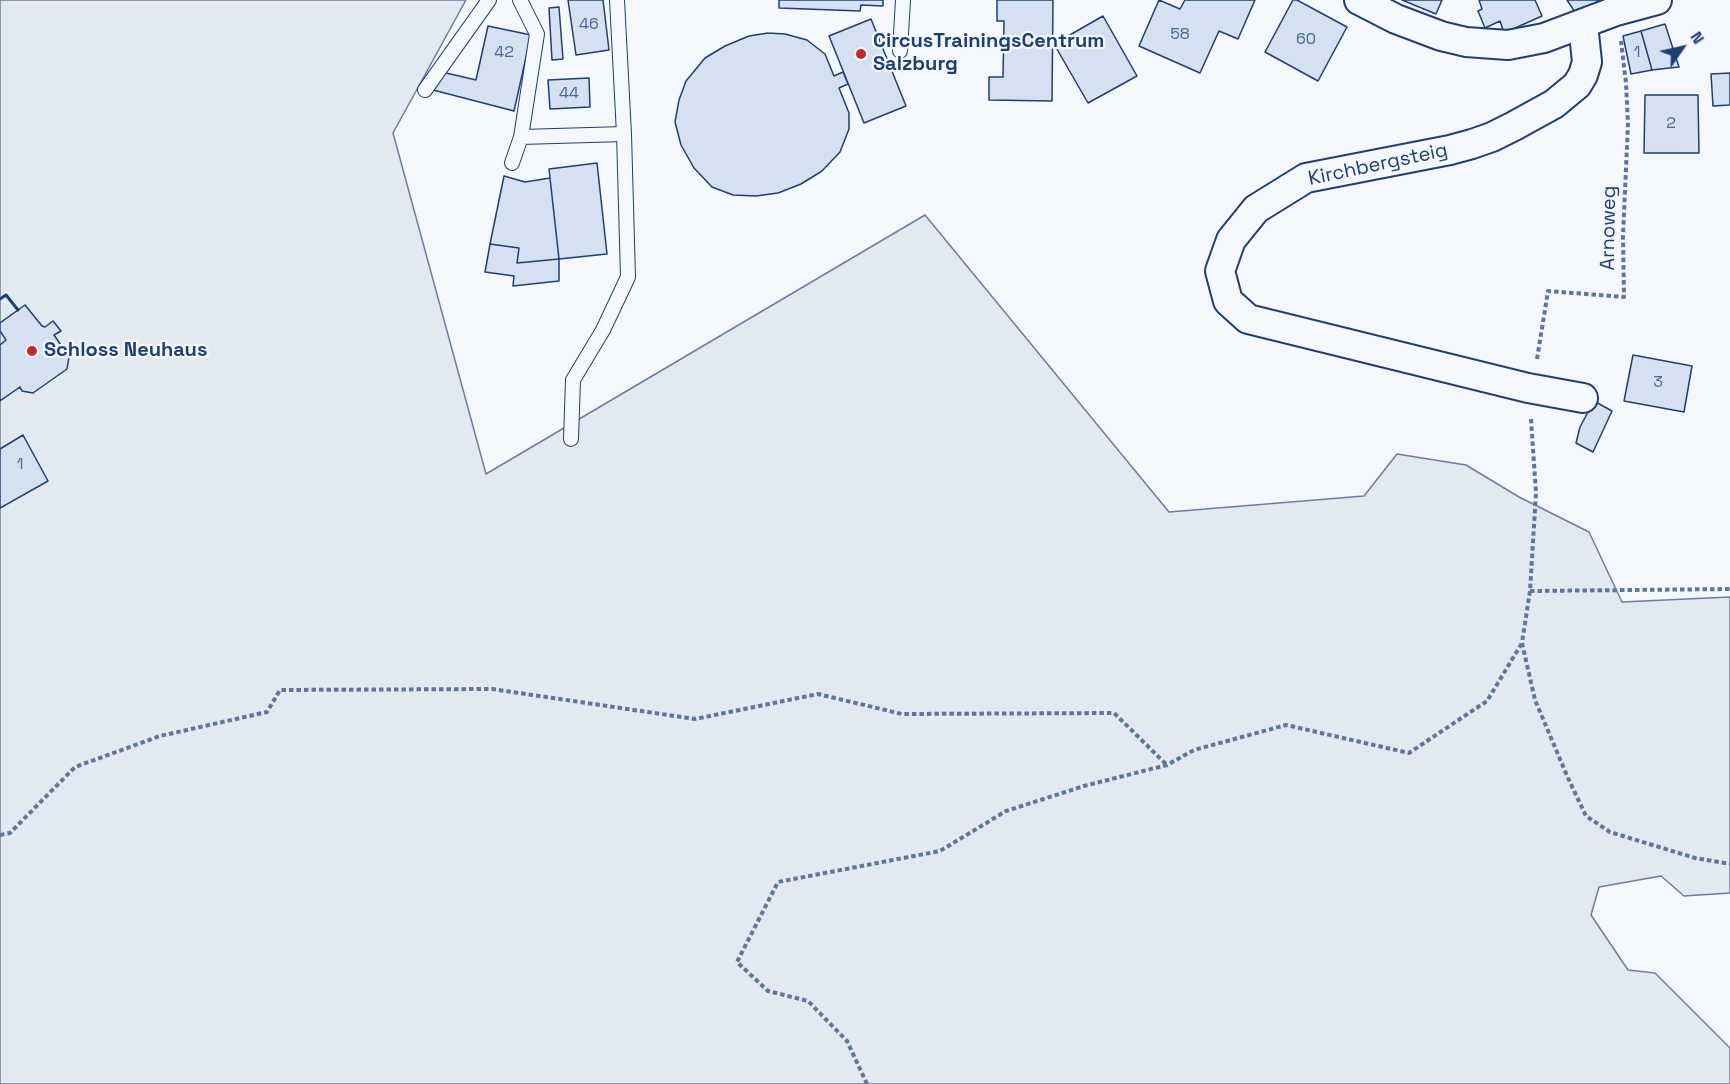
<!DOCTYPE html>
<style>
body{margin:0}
#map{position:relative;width:1730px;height:1084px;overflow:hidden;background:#f4f7fb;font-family:"Space Grotesk",sans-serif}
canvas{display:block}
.north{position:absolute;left:1652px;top:18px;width:60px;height:60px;-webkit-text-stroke:4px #f4f7fb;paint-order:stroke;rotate:56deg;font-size:16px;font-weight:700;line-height:24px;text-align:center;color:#1d3f73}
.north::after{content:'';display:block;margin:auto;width:21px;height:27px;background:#1d3f73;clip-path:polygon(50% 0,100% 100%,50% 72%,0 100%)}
</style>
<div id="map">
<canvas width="1730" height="1084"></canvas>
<div class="north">N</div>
</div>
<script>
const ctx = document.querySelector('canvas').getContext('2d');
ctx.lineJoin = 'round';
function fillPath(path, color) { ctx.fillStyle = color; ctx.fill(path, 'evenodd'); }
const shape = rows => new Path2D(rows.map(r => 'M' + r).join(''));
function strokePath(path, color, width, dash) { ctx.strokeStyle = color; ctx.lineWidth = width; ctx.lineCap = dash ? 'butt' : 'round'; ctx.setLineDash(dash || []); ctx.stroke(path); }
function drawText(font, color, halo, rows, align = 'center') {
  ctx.font = font + ' "Space Grotesk",sans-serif'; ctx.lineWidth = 4.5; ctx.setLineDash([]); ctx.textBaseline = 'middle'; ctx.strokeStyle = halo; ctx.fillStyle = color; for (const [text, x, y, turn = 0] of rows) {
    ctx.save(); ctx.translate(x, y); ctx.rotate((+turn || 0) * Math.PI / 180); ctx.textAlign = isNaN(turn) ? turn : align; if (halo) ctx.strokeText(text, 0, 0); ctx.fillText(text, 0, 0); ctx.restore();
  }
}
const green = shape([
 [0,0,466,0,393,133,486,474,925,215,1169,512,1364,496,1397,454,1466,465,1519,497,1589,532,1622,602,1730,597,1730,893,1684,896,1661,876,1599,887,1591,915,1628,970,1655,973,1730,1048,1730,1084,0,1084,0,0]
]);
fillPath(green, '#e3e9f0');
strokePath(green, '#687fa3', 1.5);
const building = shape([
 [568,0,603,0,609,50,576,55,568,0],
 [779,0,883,0,883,6,861,5,860,11,779,8,779,0],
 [997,0,1053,0,1052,101,989,100,989,77,1003,77,1004,21,997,21,997,0],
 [1159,0,1180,9,1185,0,1255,0,1238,39,1219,31,1200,73,1139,46,1159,0],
 [1293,0,1297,0,1347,27,1318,81,1265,52,1293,0],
 [1402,0,1442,0,1436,14,1402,0],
 [1479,0,1535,0,1542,16,1504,33,1500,21,1485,28,1478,11,1482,9,1479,0],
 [1567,0,1600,0,1577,15,1567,0],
 [559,7,563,59,552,60,549,8,559,7],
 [1103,16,1137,76,1088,103,1054,44,1103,16],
 [871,19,906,106,864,123,829,36,871,19],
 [1665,24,1679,67,1652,70,1641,31,1665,24],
 [488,26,531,35,514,111,433,90,442,72,476,80,488,26],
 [1641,31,1652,70,1631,74,1623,36,1641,31],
 [768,33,785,34,807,40,825,54,834,76,843,72,848,84,839,88,849,113,849,129,840,152,822,171,801,184,778,193,756,196,733,195,712,187,694,168,681,145,675,122,679,100,686,81,705,58,725,46,749,36,768,33],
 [1730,73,1730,105,1713,106,1711,74,1730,73],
 [589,78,590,107,550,109,548,80,589,78],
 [1645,95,1698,95,1699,153,1644,153,1645,95],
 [597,163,607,254,559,259,549,169,597,163],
 [504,176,525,182,550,178,559,259,517,263,519,248,490,244,504,176],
 [490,244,519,248,517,263,559,259,559,281,513,286,514,276,485,272,490,244],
 [25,305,42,326,45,327,53,321,61,331,54,335,69,357,67,369,33,393,22,391,20,387,0,401,0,345,6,340,0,331,0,323,25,305],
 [1633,355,1692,366,1684,412,1624,401,1633,355],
 [1594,401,1612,411,1593,452,1576,443,1580,427,1594,401],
 [23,435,48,481,0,508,0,449,23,435]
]);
fillPath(building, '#d5e0f0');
strokePath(building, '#1d3f73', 1.5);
const lane = shape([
 [900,51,903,0],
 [425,90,489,0],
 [521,137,624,134],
 [512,163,521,137,537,34,520,0],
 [571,439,573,380,603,330,628,277,624,134,617,0]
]);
const street = shape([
 [1359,0,1396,19,1441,36,1466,42,1508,45,1544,38,1616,11,1657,0],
 [1583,398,1528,388,1248,319,1228,301,1220,271,1231,240,1256,209,1306,178,1450,150,1472,144,1492,137,1514,126,1554,104,1577,85,1583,75,1587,62,1583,24]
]);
strokePath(lane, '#1d3f73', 16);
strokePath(street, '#1d3f73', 32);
strokePath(shape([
 [1537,359,1548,291,1624,297,1623,236,1628,124,1626,83,1621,41],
 [1531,419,1536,493,1530,591,1522,643,1535,700,1568,778,1586,816,1610,832,1695,858,1730,864],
 [1530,591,1730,589],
 [0,835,10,833,75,767,160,736,267,712,280,690,492,689,695,719,818,694,902,714,1114,713,1167,765],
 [867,1084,847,1041,808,1001,768,991,737,962,778,882,940,851,1006,811,1084,786,1167,765,1194,750,1286,725,1409,753,1487,701,1522,643]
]), '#5e769c', 4, [4.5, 3]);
strokePath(lane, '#f4f7fb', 14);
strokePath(street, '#f4f7fb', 28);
strokePath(shape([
 [0,299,6,295,18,310]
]), '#1d3f73', 3);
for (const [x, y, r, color] of [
 [861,54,6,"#c62828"],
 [32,351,6,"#c62828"]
]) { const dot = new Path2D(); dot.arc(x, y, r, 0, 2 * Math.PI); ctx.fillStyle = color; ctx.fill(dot); strokePath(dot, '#f4f7fb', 2); }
drawText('16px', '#4b6792', null, [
 ["46",589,25],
 ["58",1180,35],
 ["60",1306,40],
 ["42",504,53],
 ["1",1637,53],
 ["44",569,94],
 ["2",1671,124],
 ["3",1658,383],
 ["1",20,465]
]);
drawText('bold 20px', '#1d3f73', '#f4f7fb', [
 ["CircusTrainingsCentrum",873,42],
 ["Salzburg",873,65],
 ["Schloss Neuhaus",44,351]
], 'left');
drawText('20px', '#1d3f73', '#f4f7fb', [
 ["Kirchbergsteig",1378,165,-12],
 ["Arnoweg",1609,228,-89]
]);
</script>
